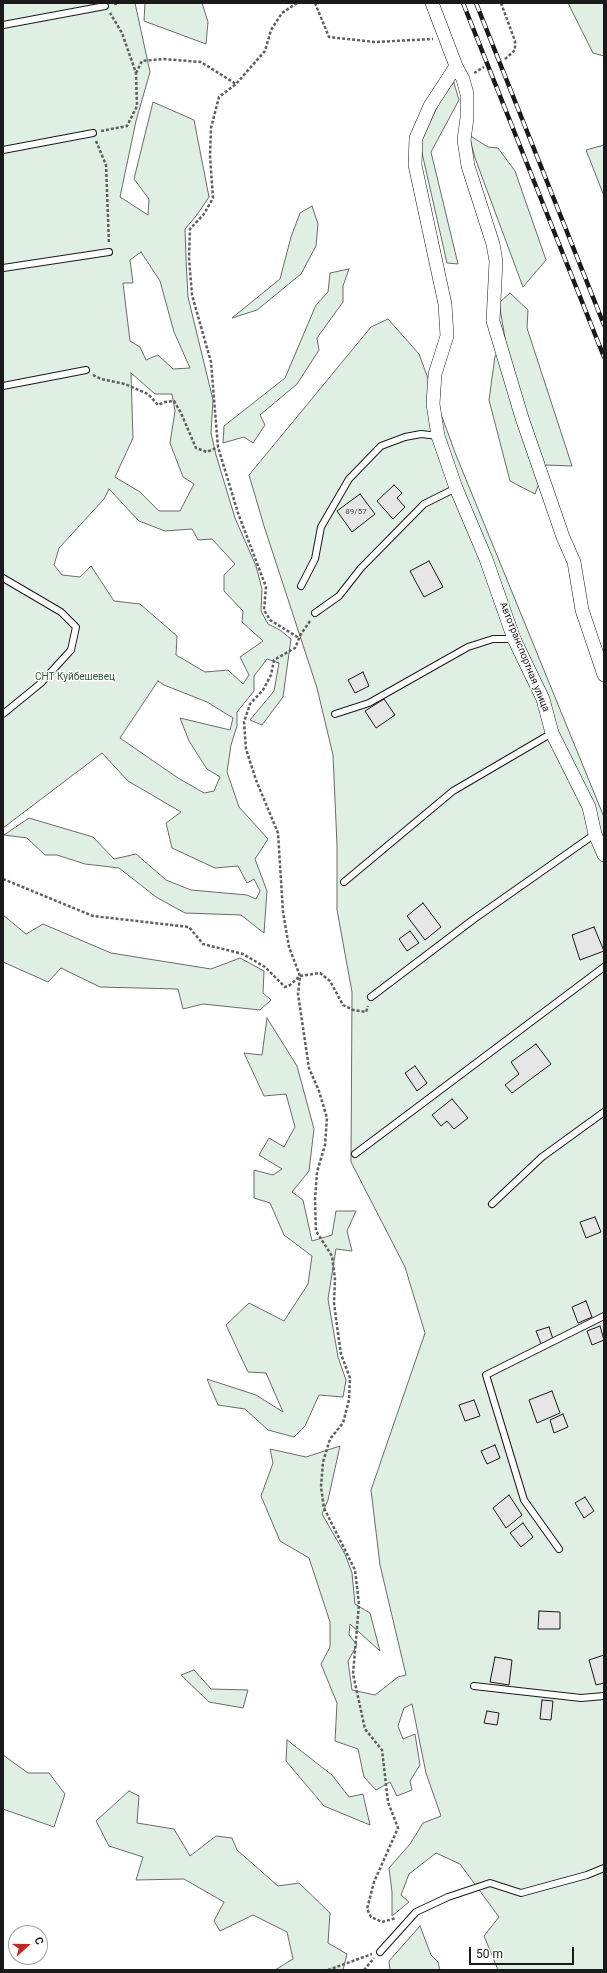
<!DOCTYPE html>
<meta charset="utf-8">
<style>
body{margin:0}
#map{position:relative;width:607px;height:1973px;overflow:hidden;background:#fff;font-family:Roboto,sans-serif}
canvas{display:block}
.frame{position:absolute;inset:0;border:4px solid #1a1a1a;pointer-events:none}
.north{position:absolute;left:8px;top:1925px;width:40px;height:40px;box-sizing:border-box;background:#fff;border:1px solid #a3a3a3;border-radius:50%;rotate:69deg;font-size:11px;font-weight:700;line-height:16px;text-align:center;color:#1a1a1a}
.north::after{content:'';display:block;margin:auto;width:14px;height:18px;background:#c62828;clip-path:polygon(50% 0,100% 100%,50% 72%,0 100%)}
.scale{position:absolute;left:469px;top:1947px;width:105px;height:18px;box-sizing:border-box;border:2px solid #1a1a1a;border-top:0;padding-left:5px;font-size:12px;line-height:14px;white-space:nowrap;color:#1a1a1a;-webkit-text-stroke:3px #fff;paint-order:stroke}
</style>
<div id="map">
<canvas width="607" height="1973"></canvas>
<div class="frame"></div>
<div class="north">С</div>
<div class="scale">50 m</div>
</div>
<script>
const ctx = document.querySelector('canvas').getContext('2d');
ctx.lineJoin = 'round';
function fillPath(path, color) { ctx.fillStyle = color; ctx.fill(path, 'evenodd'); }
const shape = rows => new Path2D(rows.map(r => 'M' + r).join(''));
function strokePath(path, color, width, dash) { ctx.strokeStyle = color; ctx.lineWidth = width; ctx.lineCap = dash ? 'butt' : 'round'; ctx.setLineDash(dash || []); ctx.stroke(path); }
function drawText(font, color, halo, rows, align = 'center') {
  ctx.font = font + ' Roboto,sans-serif'; ctx.lineWidth = 3; ctx.setLineDash([]); ctx.textBaseline = 'middle'; ctx.strokeStyle = halo; ctx.fillStyle = color; for (const [text, x, y, turn = 0] of rows) {
    ctx.save(); ctx.translate(x, y); ctx.rotate((+turn || 0) * Math.PI / 180); ctx.textAlign = isNaN(turn) ? turn : align; if (halo) ctx.strokeText(text, 0, 0); ctx.fillText(text, 0, 0); ctx.restore();
  }
}
const green = shape([
 [3,3,135,3,150,72,136,121,120,197,148,215,149,199,134,179,153,102,194,120,209,197,196,216,185,229,186,259,188,297,213,400,211,433,216,455,235,518,256,566,262,589,261,611,268,624,280,630,291,639,283,697,262,725,250,720,274,691,279,663,267,659,254,676,254,691,237,712,237,726,231,745,227,772,239,807,268,839,255,859,267,891,264,933,241,915,185,913,156,897,119,868,85,864,57,855,45,855,27,838,4,835,29,818,93,837,114,859,136,854,166,880,191,890,247,895,256,899,260,891,254,879,247,883,238,866,215,868,172,848,166,823,181,812,128,781,102,753,3,828,3,3],
 [141,252,160,281,174,332,190,368,173,369,158,355,146,360,140,347,130,341,123,283,133,283,130,260,141,252],
 [131,373,155,394,172,394,175,411,170,443,183,477,194,484,180,511,159,511,140,492,115,477,133,438,131,373],
 [109,489,139,521,165,531,192,529,198,540,212,539,235,564,224,575,224,591,243,611,242,622,263,641,240,657,249,675,243,684,228,670,205,672,176,655,177,636,140,604,114,601,91,566,80,577,62,575,54,565,59,548,104,499,109,489],
 [158,681,164,685,207,702,233,718,230,730,180,718,189,741,207,769,220,777,214,791,204,793,178,778,120,738,158,681],
 [145,3,202,3,208,22,206,44,144,21,145,3],
 [568,3,604,3,604,56,593,53,568,3],
 [454,83,459,100,431,152,458,264,447,263,420,144,446,88,454,83],
 [469,135,488,147,498,148,515,171,546,260,523,287,475,158,469,135],
 [604,145,604,196,586,150,604,145],
 [312,206,318,224,316,246,301,274,257,310,232,318,280,279,291,237,300,213,312,206],
 [349,269,343,286,343,302,317,338,319,350,297,384,260,415,265,425,253,443,244,437,223,443,224,426,285,378,316,305,328,292,330,273,349,269],
 [510,293,528,310,527,328,572,466,546,465,535,494,510,481,489,400,495,356,506,344,499,303,510,293],
 [388,319,419,354,456,455,604,817,604,1970,498,1970,484,1936,499,1917,460,1864,436,1853,409,1874,401,1895,409,1902,392,1916,392,1892,389,1868,410,1844,423,1823,441,1816,426,1773,412,1704,404,1708,398,1726,403,1739,415,1734,420,1765,410,1781,412,1790,397,1796,390,1782,376,1790,364,1777,358,1749,335,1741,337,1703,321,1664,330,1647,330,1622,309,1558,280,1541,261,1496,273,1463,270,1449,306,1457,340,1446,328,1500,322,1514,345,1554,352,1573,355,1604,370,1613,380,1651,350,1624,349,1635,357,1645,348,1661,352,1690,375,1695,398,1677,406,1675,380,1565,371,1490,425,1333,405,1267,351,1162,352,992,337,910,337,845,333,755,317,688,264,526,249,475,371,327,388,319],
 [3,915,26,934,43,924,111,953,211,969,240,958,264,971,263,993,271,1000,260,1010,203,1004,183,1009,178,989,100,987,61,968,48,982,3,962,3,915],
 [267,1018,297,1066,314,1129,309,1171,292,1192,303,1200,312,1241,332,1235,336,1211,356,1211,347,1231,352,1251,336,1249,328,1299,338,1357,346,1380,343,1397,319,1395,305,1426,294,1437,268,1430,245,1409,218,1405,207,1379,256,1395,283,1412,266,1373,248,1372,226,1325,249,1303,284,1321,308,1284,312,1256,284,1235,270,1203,254,1198,254,1170,273,1175,282,1169,259,1155,269,1138,284,1147,295,1127,286,1094,264,1096,244,1053,262,1055,267,1018],
 [194,1670,211,1689,248,1690,243,1708,209,1702,181,1675,194,1670],
 [287,1740,332,1775,349,1797,363,1794,370,1825,324,1806,286,1761,287,1740],
 [3,1755,28,1773,49,1773,65,1794,54,1827,3,1809,3,1755],
 [129,1791,139,1796,137,1823,174,1829,190,1856,216,1836,232,1838,237,1850,278,1886,299,1883,330,1913,328,1943,347,1954,343,1970,275,1970,293,1959,287,1932,253,1915,220,1931,214,1921,224,1902,184,1879,136,1880,143,1857,109,1846,96,1821,129,1791],
 [420,1926,431,1955,438,1962,440,1970,390,1970,389,1961,420,1926]
]);
fillPath(green, '#e0efe3');
strokePath(green, '#6a6a6a', 1);
const building = shape([
 [394,485,402,493,397,498,405,507,393,519,377,501,394,485],
 [360,494,375,514,352,532,337,511,360,494],
 [429,561,443,587,424,597,410,571,429,561],
 [363,672,369,686,355,693,348,680,363,672],
 [384,699,395,715,376,728,365,711,384,699],
 [423,903,441,927,425,940,407,916,423,903],
 [594,927,604,951,580,960,572,935,594,927],
 [410,931,419,943,407,951,399,939,410,931],
 [536,1044,551,1064,512,1093,505,1085,519,1074,511,1062,536,1044],
 [415,1066,427,1083,417,1091,405,1073,415,1066],
 [452,1099,468,1118,454,1129,447,1121,441,1126,432,1115,452,1099],
 [595,1217,601,1232,586,1238,580,1222,595,1217],
 [586,1301,592,1317,578,1323,572,1307,586,1301],
 [600,1326,604,1340,592,1345,587,1331,600,1326],
 [549,1327,553,1339,541,1344,536,1331,549,1327],
 [552,1391,560,1413,537,1423,529,1400,552,1391],
 [474,1400,480,1416,465,1421,459,1405,474,1400],
 [563,1414,568,1427,554,1433,550,1420,563,1414],
 [495,1445,500,1458,487,1464,481,1451,495,1445],
 [509,1495,522,1515,506,1528,493,1508,509,1495],
 [585,1497,594,1511,584,1518,575,1503,585,1497],
 [523,1523,533,1537,521,1547,510,1533,523,1523],
 [539,1611,560,1612,560,1629,538,1629,539,1611],
 [604,1655,604,1683,596,1685,589,1660,604,1655],
 [495,1657,512,1660,509,1685,490,1682,495,1657],
 [542,1700,553,1701,551,1720,540,1719,542,1700],
 [487,1711,499,1713,497,1725,484,1723,487,1711]
]);
fillPath(building, '#e6e6e6');
strokePath(building, '#1a1a1a', 1);
const lane = shape([
 [3,25,105,6],
 [3,150,93,133],
 [3,268,109,252],
 [3,386,86,370],
 [3,578,61,612,76,627,71,650,41,683,3,714],
 [301,586,315,559,321,527,349,479,381,446,405,437,421,434,438,436],
 [315,613,339,596,361,568,424,504,456,488],
 [335,714,369,703,468,647,493,639,514,639],
 [344,882,453,791,552,733],
 [371,997,474,919,595,834],
 [355,1154,604,967],
 [492,1204,542,1157,604,1112],
 [559,1549,524,1500,486,1375,604,1316],
 [474,1686,581,1698,604,1696],
 [380,1952,416,1912,448,1897,490,1883,521,1893,587,1875,604,1868]
]);
const street = shape([
 [432,3,456,66],
 [604,675,582,610,574,562,563,537,522,418,493,321,496,261,493,244,468,166,464,140,467,118,467,94,463,79,456,66,430,106,416,138,415,165,445,304,447,336,435,374,433,404,438,436,456,488,486,559,514,639,543,699,552,733,589,807,595,834,604,855]
]);
strokePath(lane, '#1a1a1a', 8);
strokePath(street, '#1a1a1a', 14);
strokePath(shape([
 [297,3,282,13,271,30,265,51,236,84,219,97,211,128,210,156,213,198,204,214,190,229,189,258,192,295,211,362,218,447,238,513,266,587,264,610,270,620,299,638],
 [315,3,329,37,375,42,433,39],
 [501,3,515,41,515,50,504,60],
 [114,4,119,3],
 [136,73,142,61,163,59,201,62,236,84],
 [474,73,484,67],
 [101,131,127,126,137,106,136,73,122,33,110,13],
 [96,141,106,165,109,244],
 [93,375,101,379,125,384,148,394,158,405,165,402,174,401,181,413,196,448,207,452,218,447],
 [310,621,301,634,295,648,274,660,271,675,263,690,250,704,244,722,246,749,256,780,278,833,283,912,289,947,300,976,298,994,309,1068,319,1091,327,1118,325,1145,317,1172,315,1199,316,1231,332,1256,335,1279,334,1303,337,1326,341,1354,350,1378,349,1400,343,1423,330,1439,323,1462,321,1487,324,1508,355,1570,359,1604,353,1674,365,1729,382,1750,388,1802,398,1828,374,1882,367,1909,371,1917,382,1922,396,1918],
 [3,879,93,916,189,927,203,944,243,954,265,967,285,987,290,985,300,976,320,973,330,981,343,1005,353,1010,366,1012,368,1006],
 [328,1970,372,1954],
 [364,1970,374,1958]
]), '#5f5f5f', 2.5, [3, 2]);
strokePath(lane, '#fff', 6);
strokePath(street, '#fff', 13);
const rail = shape([
 [463,3,604,357],
 [476,3,604,325]
]);
strokePath(rail, '#1a1a1a', 4.5);
strokePath(rail, '#fff', 3, [9]);
drawText('8px', '#4d4d4d', null, [
 ["89/57",356,512]
]);
drawText('10px', '#1a1a1a', '#fff', [
 ["Автотранспортная улица",524,657,68]
]);
drawText('10px', '#2b5a34', '#fff', [
 ["СНТ Куйбешевец",75,677]
]);
</script>
